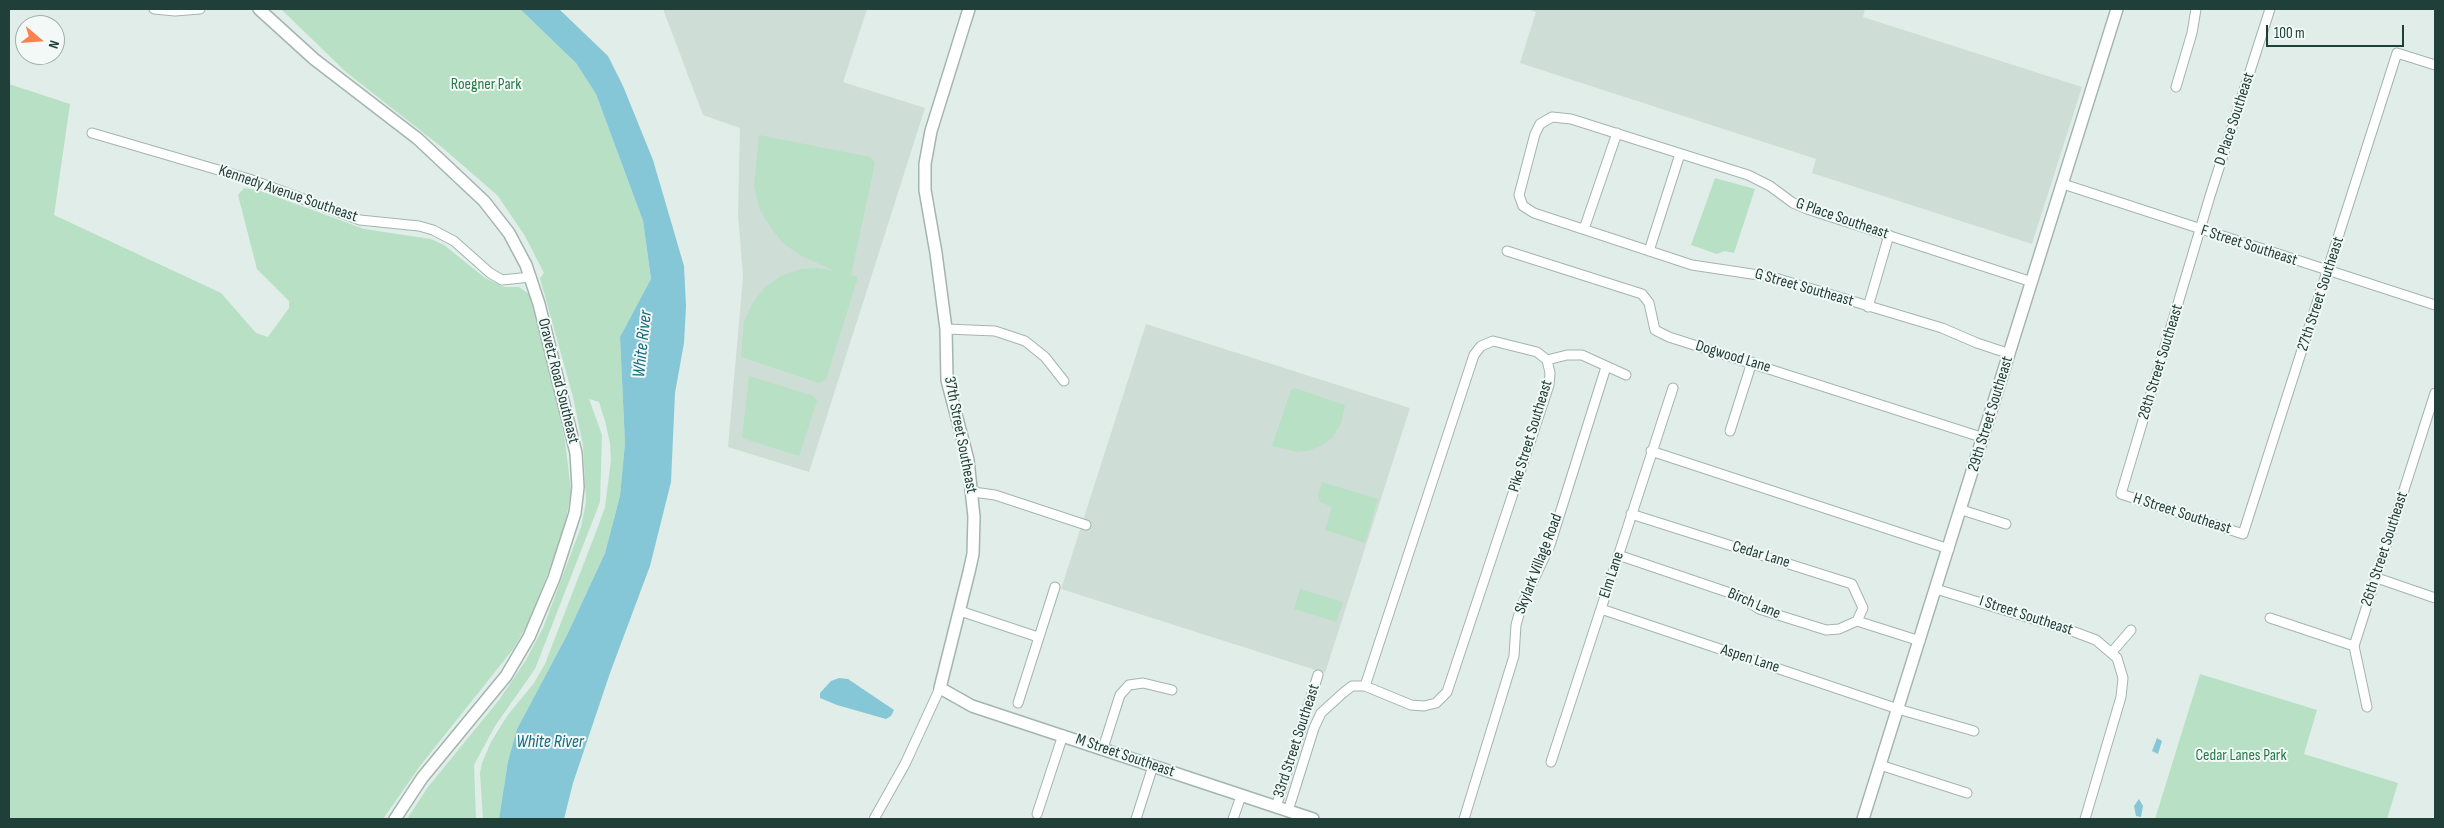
<!DOCTYPE html>
<style>
body{margin:0}
#map{position:relative;width:2444px;height:828px;overflow:hidden;background:#e1ede8;font-family:"Sofia Sans Condensed",sans-serif}
canvas{display:block}
.frame{position:absolute;inset:0;border:10px solid #203f38;pointer-events:none}
.north{position:absolute;left:15px;top:15px;width:50px;height:50px;box-sizing:border-box;background:#f2f9f6;border:1px solid #9eafaa;border-radius:50%;rotate:108deg;font-size:14px;font-weight:700;line-height:20px;text-align:center;color:#203f38}
.north::after{content:'';display:block;margin:auto;width:18px;height:22px;background:#fd804f;clip-path:polygon(50% 0,100% 100%,50% 72%,0 100%)}
.scale{position:absolute;left:2266px;top:25px;width:138px;height:22px;box-sizing:border-box;border:2px solid #203f38;border-top:0;padding-left:6px;font-size:15px;line-height:18px;white-space:nowrap;color:#203f38;-webkit-text-stroke:4px #f2f9f6;paint-order:stroke}
</style>
<div id="map">
<canvas width="2444" height="828"></canvas>
<div class="frame"></div>
<div class="north">N</div>
<div class="scale">100 m</div>
</div>
<script>
const ctx = document.querySelector('canvas').getContext('2d');
ctx.lineJoin = 'round';
function fillPath(path, color) { ctx.fillStyle = color; ctx.fill(path, 'evenodd'); }
const shape = rows => new Path2D(rows.map(r => 'M' + r).join(''));
function strokePath(path, color, width, dash) { ctx.strokeStyle = color; ctx.lineWidth = width; ctx.lineCap = dash ? 'butt' : 'round'; ctx.setLineDash(dash || []); ctx.stroke(path); }
function drawText(font, color, halo, rows, align = 'center') {
  ctx.font = font + ' "Sofia Sans Condensed",sans-serif'; ctx.lineWidth = 4; ctx.setLineDash([]); ctx.textBaseline = 'middle'; ctx.strokeStyle = halo; ctx.fillStyle = color; for (const [text, x, y, turn = 0] of rows) {
    ctx.save(); ctx.translate(x, y); ctx.rotate((+turn || 0) * Math.PI / 180); ctx.textAlign = isNaN(turn) ? turn : align; if (halo) ctx.strokeText(text, 0, 0); ctx.fillText(text, 0, 0); ctx.restore();
  }
}
fillPath(shape([
 [663,9,867,9,843,82,925,108,809,472,728,447,743,277,738,213,740,128,703,115],
 [1528,9,1865,9,1863,17,2082,87,2032,244,1812,173,1816,159,1520,63,1536,12],
 [1146,324,1410,408,1325,673,1061,589]
]), '#cfddd7');
fillPath(shape([
 [281,9,520,9,576,63,596,94,643,221,651,280,620,337,625,443,620,496,605,553,567,635,517,729,508,761,499,819,483,819,480,773,482,763,491,742,507,716,534,683,545,664,599,524,605,507,611,460,610,443,605,421,599,402,589,399,602,435,600,502,535,669,495,726,474,765,476,819,407,819,428,787,499,700,526,660,543,628,581,527,586,502,583,445,573,397,540,278,544,273,525,236,498,196,444,149,346,72],
 [9,84,70,104,54,215,221,293,256,333,268,337,289,308,289,301,257,269,238,195,244,188,258,190,364,229,431,239,444,245,485,278,504,287,519,287,529,294,552,381,565,441,571,491,566,520,552,563,528,623,514,648,420,766,383,819,9,819],
 [759,135,870,157,875,163,851,275,858,277,826,379,819,383,741,357,744,322,752,304,764,288,781,276,801,269,817,268,835,271,800,255,783,243,771,228,760,210,754,187],
 [1715,178,1755,189,1734,253,1724,251,1717,254,1691,245],
 [749,376,814,396,817,401,799,456,742,438],
 [1295,388,1345,405,1341,423,1333,437,1324,444,1311,450,1298,452,1272,446,1291,390],
 [1322,482,1378,499,1365,543,1325,530,1332,507,1320,502,1318,495],
 [1300,589,1343,602,1336,622,1294,609],
 [2200,674,2317,710,2304,754,2398,783,2387,819,2155,819]
]), '#b8e0c4');
fillPath(shape([
 [520,9,559,9,608,56,623,86,653,160,684,266,686,306,684,343,675,393,671,482,650,566,610,673,573,783,564,819,499,819,508,761,517,729,567,635,605,553,620,496,625,443,620,337,651,279,643,221,596,94,576,63],
 [839,678,848,679,894,710,891,716,886,719,837,705,820,698,820,693,831,681],
 [2157,738,2162,741,2158,754,2152,751],
 [2139,799,2143,806,2141,817,2136,816,2134,806]
]), '#85c7d6');
const minor = shape([
 [154,9,175,11,200,9],
 [2270,9,2210,196,2121,494,2243,534,2397,53,2435,65],
 [2176,87,2192,33,2196,9],
 [92,133,249,179,360,220,419,226,433,230,454,241,490,273,502,280,531,277],
 [2063,184,2435,305],
 [1584,229,1617,133],
 [1507,251,1642,294,1649,303,1655,330,1669,337,1984,438],
 [1649,251,1680,154],
 [1868,307,1889,235],
 [946,329,995,331,1025,341,1045,357,1064,381],
 [2010,354,1977,343,1942,328,1772,277,1692,265,1534,213,1523,206,1519,195,1535,134,1540,124,1552,117,1571,119,1748,175,1770,186,1793,203,1807,209,2032,282],
 [1547,360,1567,355,1582,355,1626,375],
 [1730,431,1752,362],
 [1651,451,1949,549],
 [973,492,995,495,1086,525],
 [1962,510,2006,524],
 [1631,514,1852,584,1863,608,1857,621],
 [1618,555,1739,596,1759,609,1826,630,1839,629,1857,621,1920,641],
 [2377,578,2435,598],
 [1936,589,2072,631,2096,640,2117,658,2123,678,2121,697,2085,819],
 [1601,609,1898,709,1974,731],
 [960,611,1038,637],
 [2270,618,2354,646],
 [2112,652,2131,630],
 [1018,703,1055,587],
 [2367,707,2354,646,2435,393],
 [1103,748,1120,695,1129,685,1143,683,1172,690],
 [1551,762,1673,388],
 [1880,765,1967,793],
 [1276,807,1318,675],
 [1288,811,1314,728,1321,713,1343,693,1352,686,1365,686,1411,705,1424,706,1436,703,1447,692,1549,385,1550,373,1547,360,1537,352,1493,341,1481,346,1474,355,1365,686],
 [1037,814,1063,735],
 [874,819,905,764,940,688],
 [1136,819,1153,766],
 [1233,819,1241,796],
 [1464,819,1514,656,1516,625,1521,607,1550,545,1606,367]
]);
const tertiary = shape([
 [259,9,314,59,418,139,484,201,509,233,526,265,539,304,576,453,578,487,575,513,554,578,529,637,506,676,422,778,395,819],
 [969,9,931,131,925,164,925,190,936,253,946,329,947,380,968,460,974,517,973,554,969,572,940,688,972,706,1313,819],
 [1863,819,2117,9]
]);
strokePath(minor, '#a3b5b0', 11);
strokePath(tertiary, '#a3b5b0', 14);
strokePath(minor, '#fff', 9);
strokePath(tertiary, '#fff', 11);
drawText('16px', '#277949', '#f2f9f6', [
 ["Roegner Park",486,85],
 ["Cedar Lanes Park",2241,756]
]);
drawText('16px', '#203f38', '#f2f9f6', [
 ["D Place Southeast",2235,119,-72],
 ["Kennedy Avenue Southeast",288,194,19],
 ["G Place Southeast",1842,219,19],
 ["F Street Southeast",2249,246,18],
 ["G Street Southeast",1804,288,16],
 ["27th Street Southeast",2321,294,-72],
 ["Dogwood Lane",1733,357,17],
 ["28th Street Southeast",2161,362,-73],
 ["Oravetz Road Southeast",558,381,76],
 ["29th Street Southeast",1991,414,-73],
 ["37th Street Southeast",960,435,79],
 ["Pike Street Southeast",1531,436,-73],
 ["H Street Southeast",2182,514,18],
 ["26th Street Southeast",2385,549,-72],
 ["Cedar Lane",1761,555,17],
 ["Skylark Village Road",1539,564,-69],
 ["Elm Lane",1612,575,-72],
 ["Birch Lane",1754,604,23],
 ["I Street Southeast",2026,616,18],
 ["Aspen Lane",1750,659,18],
 ["33rd Street Southeast",1297,741,-72],
 ["M Street Southeast",1125,756,19]
]);
drawText('italic 18px', '#156a80', '#f2f9f6', [
 ["White River",643,344,-84],
 ["White River",550,742]
]);
</script>
